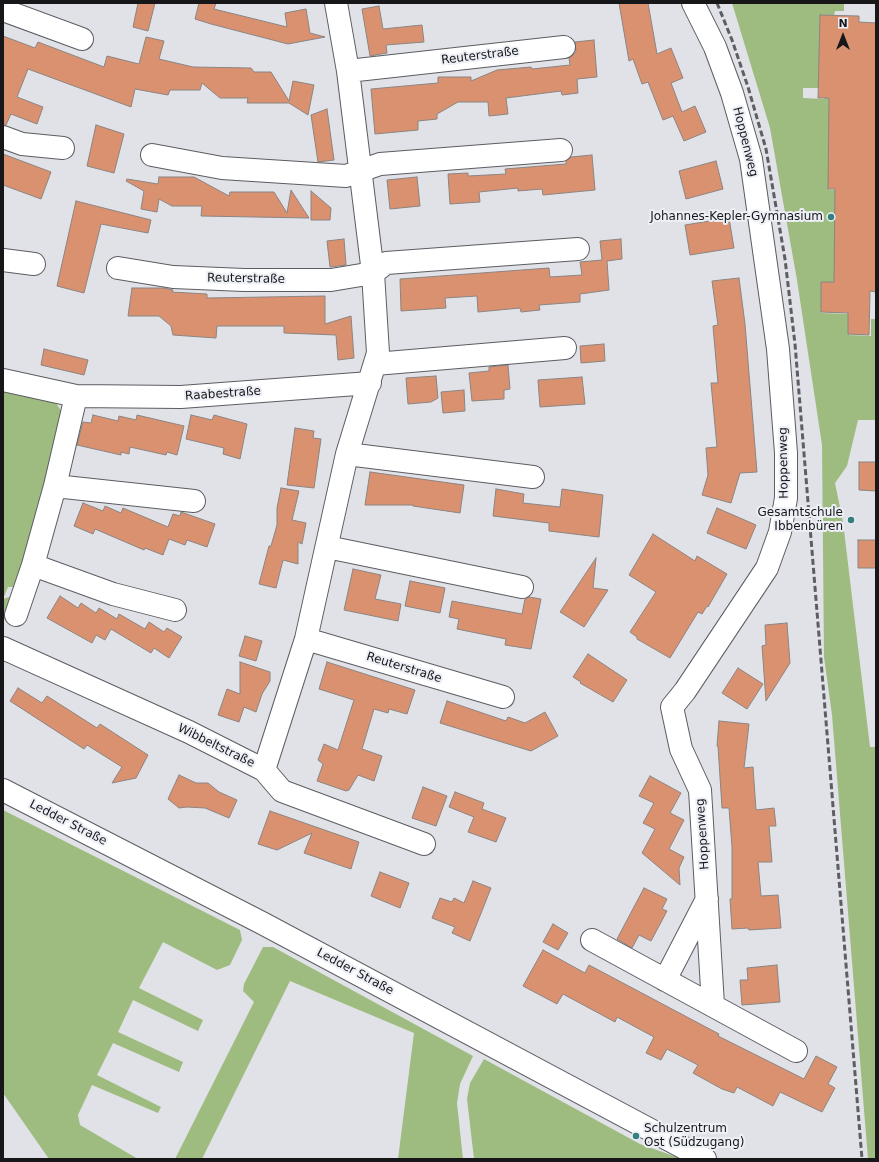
<!DOCTYPE html>
<meta charset="utf-8">
<style>
body{margin:0}
#map{position:relative;width:879px;height:1162px;overflow:hidden;background:#e0e2e8;font-family:"DejaVu Sans",sans-serif}
canvas{display:block}
.frame{position:absolute;inset:0;border:4px solid #17171a;pointer-events:none}
.north{position:absolute;left:823px;top:16px;width:40px;height:40px;-webkit-text-stroke:3px #edeff6;paint-order:stroke;rotate:0deg;font-size:11px;font-weight:700;line-height:16px;text-align:center;color:#17171a}
.north::after{content:'';display:block;margin:auto;width:14px;height:18px;background:#17171a;clip-path:polygon(50% 0,100% 100%,50% 72%,0 100%)}
</style>
<div id="map">
<canvas width="879" height="1162"></canvas>
<div class="frame"></div>
<div class="north">N</div>
</div>
<script>
const ctx = document.querySelector('canvas').getContext('2d');
ctx.lineJoin = 'round';
function fillPath(path, color) { ctx.fillStyle = color; ctx.fill(path, 'evenodd'); }
const shape = rows => new Path2D(rows.map(r => 'M' + r).join(''));
function strokePath(path, color, width, dash) { ctx.strokeStyle = color; ctx.lineWidth = width; ctx.lineCap = dash ? 'butt' : 'round'; ctx.setLineDash(dash || []); ctx.stroke(path); }
function drawText(font, color, halo, rows, align = 'center') {
  ctx.font = font + ' "DejaVu Sans",sans-serif'; ctx.lineWidth = 4; ctx.setLineDash([]); ctx.textBaseline = 'middle'; ctx.strokeStyle = halo; ctx.fillStyle = color; for (const [text, x, y, turn = 0] of rows) {
    ctx.save(); ctx.translate(x, y); ctx.rotate((+turn || 0) * Math.PI / 180); ctx.textAlign = isNaN(turn) ? turn : align; if (halo) ctx.strokeText(text, 0, 0); ctx.fillText(text, 0, 0); ctx.restore();
  }
}
fillPath(shape([
 [732,3,844,3,844,11,835,11,819,88,803,88,803,98,824,99,825,96,830,96,829,190,836,190,835,283,822,283,821,313,849,314,849,335,871,336,871,319,876,319,876,420,858,420,847,466,835,483,843,522,870,747,876,747,876,1159,868,1159,832,715,824,657,822,445,797,280,770,128],
 [3,391,56,403,62,412,48,481,38,503,17,587,8,587,3,599,9,597,11,602,3,623],
 [3,810,240,930,242,940,230,965,217,970,163,942,139,988,203,1020,198,1031,133,1000,118,1032,183,1062,179,1072,113,1043,97,1075,161,1107,158,1113,92,1085,78,1115,80,1125,138,1159,49,1159,3,1093],
 [263,947,273,947,473,1056,460,1084,457,1103,463,1159,398,1159,414,1033,290,981,202,1159,175,1159,254,1002,243,991,244,984],
 [484,1059,640,1144,682,1159,474,1159,467,1099,470,1083]
]), '#9ebc80');
const building = shape([
 [138,3,155,3,148,31,133,27,138,3],
 [199,3,216,3,214,9,287,27,285,13,306,9,310,33,325,37,288,44,211,24,195,19,199,3],
 [619,3,648,3,657,54,671,48,683,78,671,83,682,112,695,106,706,132,684,141,673,116,663,120,648,82,642,84,633,59,629,61,619,3],
 [379,6,383,29,422,25,424,42,386,45,387,53,370,56,362,9,379,6],
 [820,15,859,16,859,22,876,23,876,292,870,291,869,335,848,334,848,313,821,312,821,282,834,282,835,189,828,189,829,98,818,98,820,15],
 [3,36,35,48,38,42,104,67,107,56,139,64,146,37,164,41,159,59,193,67,251,68,254,72,271,72,289,101,293,81,314,85,308,115,289,103,247,103,248,98,220,98,202,83,200,90,170,90,168,95,135,89,131,107,28,69,17,97,43,107,37,124,11,114,6,125,3,125,3,36],
 [594,40,597,77,577,79,578,93,562,95,561,91,506,98,508,114,489,116,488,102,458,102,437,114,437,119,418,121,418,130,375,134,371,89,438,83,438,77,471,77,471,81,497,70,531,67,532,69,570,65,569,58,576,52,575,42,594,40],
 [327,109,334,160,318,162,311,115,327,109],
 [96,125,124,134,114,173,87,166,96,125],
 [3,154,51,172,41,199,3,185,3,154],
 [592,155,595,190,543,195,542,189,518,191,518,188,479,192,480,202,450,204,448,174,468,173,468,176,506,174,505,169,566,164,566,161,571,157,592,155],
 [716,161,723,189,686,199,679,171,716,161],
 [159,177,194,177,229,196,230,192,274,192,287,213,291,190,309,218,201,216,202,206,172,206,159,199,157,212,141,209,144,191,126,181,127,179,158,184,159,177],
 [417,177,420,206,390,209,387,180,417,177],
 [311,191,331,208,330,220,311,220,311,191],
 [76,201,151,220,148,233,101,224,84,293,57,286,76,201],
 [729,218,734,248,690,255,685,225,729,218],
 [344,239,346,265,330,267,327,241,344,239],
 [621,239,622,259,607,261,609,290,580,294,580,302,539,305,540,310,521,312,520,308,478,312,477,296,445,298,446,308,401,311,400,279,549,268,550,277,582,275,580,262,602,260,600,241,621,239],
 [739,278,745,324,757,472,740,473,731,503,702,495,708,475,706,448,717,447,711,383,718,383,713,326,718,325,712,281,739,278],
 [132,288,164,288,173,290,172,292,207,294,207,298,325,296,325,324,351,316,354,358,338,360,336,335,284,333,284,326,217,326,216,338,173,335,171,326,159,316,128,316,132,288],
 [604,344,605,361,581,363,580,346,604,344],
 [44,349,88,360,84,375,41,365,44,349],
 [508,365,510,389,504,390,504,399,472,401,469,373,489,371,489,367,508,365],
 [436,376,438,398,431,402,408,404,406,378,436,376],
 [582,377,585,404,540,407,538,380,582,377],
 [464,390,465,411,443,413,441,392,464,390],
 [93,415,118,421,119,416,136,420,137,415,184,426,177,455,167,452,166,455,130,447,129,454,121,452,121,455,77,445,83,422,91,423,93,415],
 [191,415,212,420,214,415,247,424,240,459,223,454,224,448,186,439,191,415],
 [295,428,314,431,313,438,321,439,314,488,287,485,295,428],
 [859,462,876,462,876,491,859,490,859,462],
 [370,472,464,485,460,513,413,506,413,505,365,505,370,472],
 [281,488,299,491,292,520,306,523,302,544,298,542,298,564,283,560,276,588,259,584,269,546,271,546,277,525,277,508,281,488],
 [496,489,524,494,523,503,560,507,562,489,603,495,599,537,549,531,549,523,493,516,496,489],
 [83,503,103,511,105,506,121,513,123,508,168,527,173,514,180,516,181,512,215,524,207,547,187,540,185,545,169,539,163,555,145,548,144,550,95,529,93,534,74,526,83,503],
 [717,508,756,525,746,549,707,533,717,508],
 [653,534,695,561,697,556,727,574,708,607,707,606,702,614,698,612,670,658,637,639,637,637,630,632,656,592,629,575,653,534],
 [858,540,876,540,876,568,858,568,858,540],
 [596,558,593,588,608,590,584,627,560,612,596,558],
 [353,569,381,575,375,599,401,604,398,621,344,610,353,569],
 [410,581,445,588,440,613,405,606,410,581],
 [60,596,78,608,81,603,96,613,99,608,117,619,119,614,145,629,149,622,164,632,167,628,182,637,169,658,154,648,151,653,111,629,105,640,96,635,92,643,47,618,60,596],
 [529,597,541,599,531,649,505,645,506,639,457,629,459,619,449,617,452,601,522,614,525,599,529,597],
 [787,623,790,663,766,701,762,646,766,645,765,625,787,623],
 [245,636,262,641,256,661,239,656,245,636],
 [588,654,627,680,613,702,580,683,581,682,573,677,588,654],
 [240,662,270,672,270,681,262,694,256,712,244,707,239,722,218,715,227,689,240,694,240,662],
 [327,662,415,690,407,714,389,709,388,713,374,709,362,749,382,756,374,781,358,775,349,790,346,791,317,781,323,764,318,760,324,744,338,750,354,700,319,689,327,662],
 [738,668,763,684,747,709,722,693,738,668],
 [18,688,42,703,47,696,97,728,100,724,148,755,136,778,112,783,122,767,87,745,84,749,10,701,18,688],
 [447,701,506,721,508,717,525,723,545,712,558,736,531,751,440,723,447,701],
 [719,721,749,724,744,768,753,767,756,810,774,808,776,826,769,826,772,862,758,862,761,896,778,895,781,928,749,930,748,928,732,929,730,899,732,899,732,847,729,808,722,808,718,746,717,746,719,721],
 [179,775,196,783,208,783,219,792,237,800,229,818,205,808,187,807,179,808,168,799,179,775],
 [650,776,681,793,670,813,684,820,669,849,684,857,679,868,680,885,642,853,655,829,643,823,654,803,639,796,650,776],
 [423,787,447,796,436,826,412,818,423,787],
 [455,792,484,803,482,809,506,818,496,842,468,832,474,817,449,807,455,792],
 [270,811,359,842,351,869,304,853,312,833,277,850,258,844,270,811],
 [380,872,409,883,400,908,371,896,380,872],
 [473,881,491,888,470,941,452,933,455,927,432,918,440,898,452,902,454,898,464,903,473,881],
 [644,888,667,899,662,909,667,911,651,941,639,935,632,948,617,939,644,888],
 [553,924,568,933,558,950,543,942,553,924],
 [543,950,585,973,589,965,719,1034,718,1036,804,1079,816,1056,837,1067,828,1084,835,1088,822,1112,780,1092,773,1106,737,1087,734,1093,722,1089,693,1073,698,1065,667,1049,661,1060,646,1053,654,1037,617,1017,615,1022,563,994,557,1004,523,986,543,950],
 [777,965,780,1002,742,1005,740,980,748,980,747,968,777,965]
]);
fillPath(building, '#da9170');
strokePath(building, '#8b8482', 1);
const minor = shape([
 [693,3,715,47,732,93,751,159,778,349,786,453,786,498,780,532,767,568,685,691,672,707,681,749,700,790,713,1005],
 [3,10,82,39],
 [348,71,564,47],
 [3,137,22,144,63,148],
 [152,155,222,168,346,176,380,164,561,150],
 [3,260,34,264],
 [118,268,173,277,244,280,331,280,373,273,386,263,578,249],
 [375,364,565,348],
 [3,380,76,396,181,397,370,383],
 [347,454,533,477],
 [55,486,194,501],
 [327,547,522,587],
 [33,565,55,486,76,396],
 [16,615,33,565,113,594,175,610],
 [306,639,503,697],
 [3,648,189,732,264,770,282,791,424,844],
 [264,770,306,639,347,454,378,353,373,273,348,71,336,3],
 [592,940,796,1051],
 [665,980,707,899]
]);
const major = shape([
 [3,790,262,923,705,1159]
]);
strokePath(minor, '#5b5d62', 24);
strokePath(major, '#5b5d62', 24);
strokePath(minor, '#fff', 22);
strokePath(major, '#fff', 22);
strokePath(shape([
 [717,3,732,40,748,87,766,149,785,259,795,344,862,1159]
]), '#5d5e62', 3, [6, 3]);
for (const [x, y, r, color] of [
 [831,217,4,"#367f80"],
 [851,520,4,"#367f80"],
 [636,1136,4,"#367f80"]
]) { const dot = new Path2D(); dot.arc(x, y, r, 0, 2 * Math.PI); ctx.fillStyle = color; ctx.fill(dot); strokePath(dot, '#edeff6', 1.5); }
drawText('12px', '#17171a', '#edeff6', [
 ["Reuterstraße",480,56,-7],
 ["Hoppenweg",745,142,76],
 ["Reuterstraße",246,279,1],
 ["Raabestraße",223,394,-4],
 ["Hoppenweg",784,463,-91],
 ["Reuterstraße",404,668,17],
 ["Wibbeltstraße",216,746,26],
 ["Ledder Straße",68,823,27],
 ["Hoppenweg",703,834,-94],
 ["Ledder Straße",355,972,28]
]);
drawText('12px', '#17171a', '#edeff6', [
 ["Johannes-Kepler-Gymnasium",823,217],
 ["Gesamtschule",843,513],
 ["Ibbenbüren",843,527],
 ["Schulzentrum",644,1129,"left"],
 ["Ost (Südzugang)",644,1143,"left"]
], 'right');
</script>
